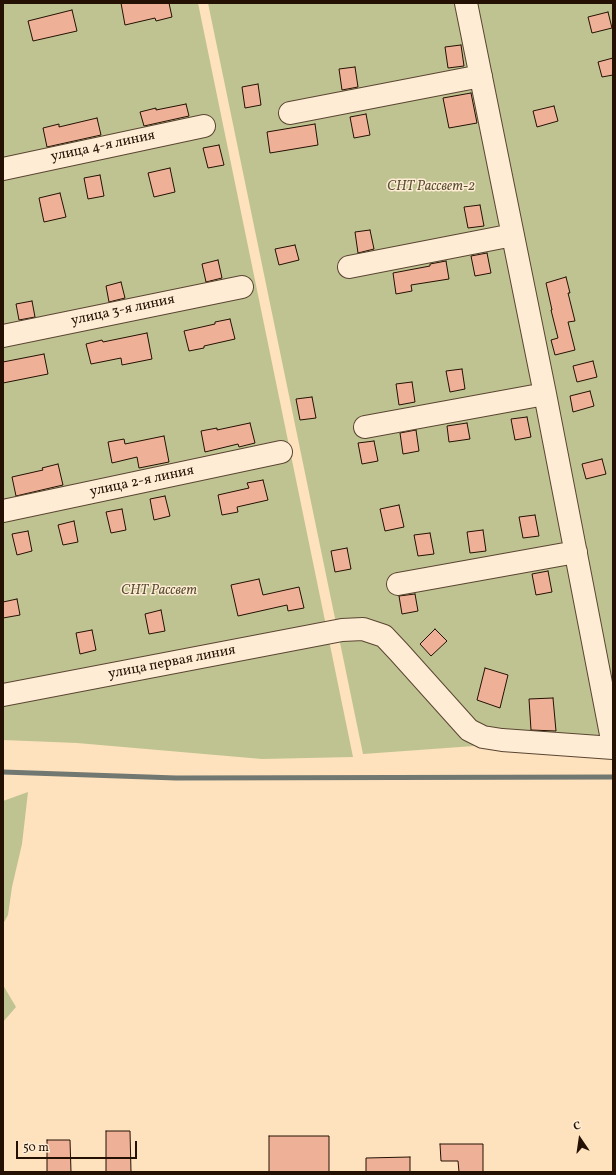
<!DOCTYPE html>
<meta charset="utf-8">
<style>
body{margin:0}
#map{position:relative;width:616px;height:1175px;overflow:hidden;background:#fde2bd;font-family:Vollkorn,serif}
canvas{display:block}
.frame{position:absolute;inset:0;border:4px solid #241103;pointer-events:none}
.north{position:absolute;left:560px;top:1119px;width:40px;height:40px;-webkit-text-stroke:3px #feecd4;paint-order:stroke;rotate:347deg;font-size:11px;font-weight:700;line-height:16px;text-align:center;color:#241103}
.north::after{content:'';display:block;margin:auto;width:14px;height:18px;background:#241103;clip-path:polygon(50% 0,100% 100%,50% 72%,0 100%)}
.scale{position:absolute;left:16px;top:1141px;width:121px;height:18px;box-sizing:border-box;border:2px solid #241103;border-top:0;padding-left:5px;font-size:12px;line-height:14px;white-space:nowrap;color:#241103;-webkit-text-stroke:3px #feecd4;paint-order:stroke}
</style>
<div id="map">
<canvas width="616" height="1175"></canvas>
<div class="frame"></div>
<div class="north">С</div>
<div class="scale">50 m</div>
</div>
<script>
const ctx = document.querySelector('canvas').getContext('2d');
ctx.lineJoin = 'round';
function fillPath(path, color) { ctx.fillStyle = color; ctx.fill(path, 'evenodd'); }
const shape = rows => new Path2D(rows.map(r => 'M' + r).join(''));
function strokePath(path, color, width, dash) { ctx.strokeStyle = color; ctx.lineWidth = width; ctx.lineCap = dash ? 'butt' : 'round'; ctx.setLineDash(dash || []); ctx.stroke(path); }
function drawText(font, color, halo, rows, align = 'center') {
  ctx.font = font + ' Vollkorn,serif'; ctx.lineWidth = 3; ctx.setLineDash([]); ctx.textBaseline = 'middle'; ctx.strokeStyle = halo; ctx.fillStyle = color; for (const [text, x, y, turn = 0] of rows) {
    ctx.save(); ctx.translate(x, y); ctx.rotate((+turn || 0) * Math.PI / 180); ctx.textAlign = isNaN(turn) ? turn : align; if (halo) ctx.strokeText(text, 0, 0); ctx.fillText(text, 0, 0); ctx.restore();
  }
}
fillPath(shape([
 [3,3,198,3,353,757,262,759,77,743,3,740],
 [208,3,613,3,613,736,363,754],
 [28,792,22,844,12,887,8,915,3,924,3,801],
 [3,985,16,1007,3,1022]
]), '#bfc391');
strokePath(shape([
 [3,772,176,778,613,777]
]), '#717771', 5);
const building = shape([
 [121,3,169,3,172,17,156,21,155,18,125,25,121,3],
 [72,10,77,31,33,41,28,21,72,10],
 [608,12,612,28,592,33,588,17,608,12],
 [461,45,464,66,448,68,445,47,461,45],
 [613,58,613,75,602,77,598,62,613,58],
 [355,67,358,87,342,90,339,69,355,67],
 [258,84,261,105,245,108,242,87,258,84],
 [471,93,477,123,449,128,443,98,471,93],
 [186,104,189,116,144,126,140,112,156,108,156,110,186,104],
 [554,106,558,121,537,127,533,111,554,106],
 [366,114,370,135,354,138,350,117,366,114],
 [97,118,101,135,47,147,43,128,59,124,59,127,97,118],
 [315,124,318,145,270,153,267,132,315,124],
 [219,145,224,165,208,168,203,148,219,145],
 [170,168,175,192,154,197,148,173,170,168],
 [100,175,104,196,88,199,84,178,100,175],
 [60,193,66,217,44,222,39,198,60,193],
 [480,205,484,226,468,228,464,207,480,205],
 [370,230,374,249,358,253,355,232,370,230],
 [295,245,299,260,279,265,275,249,295,245],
 [487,253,491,273,475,276,471,256,487,253],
 [218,260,222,278,206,282,202,264,218,260],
 [446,261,449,279,411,285,412,291,396,294,393,273,430,266,430,264,446,261],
 [566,277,570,293,568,293,575,321,568,322,575,350,555,355,551,340,558,338,551,310,552,310,546,283,566,277],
 [121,282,125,298,109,302,106,286,121,282],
 [32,301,35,317,19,320,16,304,32,301],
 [230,319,235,339,204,346,204,348,189,351,184,331,215,324,215,322,230,319],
 [147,333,152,359,122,365,121,358,91,364,86,344,102,340,103,342,147,333],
 [44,354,48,374,3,383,3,362,44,354],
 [593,361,597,377,577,382,573,366,593,361],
 [462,369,465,389,450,392,446,371,462,369],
 [412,382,415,402,399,405,396,384,412,382],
 [590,391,594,406,573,412,570,396,590,391],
 [312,397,316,418,300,420,296,399,312,397],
 [527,417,531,437,515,440,511,419,527,417],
 [250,423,255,443,239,447,238,444,205,452,201,431,217,428,217,430,250,423],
 [467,423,470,439,449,442,447,426,467,423],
 [416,430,419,451,403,454,400,433,416,430],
 [164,436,169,462,139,468,137,457,112,463,108,442,124,439,125,444,164,436],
 [374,441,378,461,362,464,358,443,374,441],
 [602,459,606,474,586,479,582,464,602,459],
 [58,464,63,485,16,496,12,477,43,470,42,468,58,464],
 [263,480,268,500,237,507,238,512,222,515,218,495,249,488,247,483,263,480],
 [165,496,170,516,154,520,150,499,165,496],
 [399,505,404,527,385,531,380,509,399,505],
 [122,509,126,530,111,533,106,512,122,509],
 [535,515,539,536,523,538,519,517,535,515],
 [74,521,78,542,63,545,58,525,74,521],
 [483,530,486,551,470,553,467,532,483,530],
 [28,531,32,551,17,555,12,534,28,531],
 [430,533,434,554,418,556,414,535,430,533],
 [347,548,351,569,335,572,331,551,347,548],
 [548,571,552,592,536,595,532,574,548,571],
 [259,579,263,595,299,587,304,608,288,611,287,605,238,616,231,585,259,579],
 [415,594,418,611,402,614,399,596,415,594],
 [17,599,20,615,3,618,3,602,17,599],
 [161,610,165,631,149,634,145,614,161,610],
 [435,629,447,641,431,656,420,644,435,629],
 [92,630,96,650,80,654,76,633,92,630],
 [485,668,508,675,500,708,477,700,485,668],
 [553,698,556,731,531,730,529,699,553,698],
 [106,1131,130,1131,131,1172,106,1172,106,1131],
 [269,1136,329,1136,329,1172,269,1172,269,1136],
 [47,1140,70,1140,71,1172,47,1172,47,1140],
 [440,1144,483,1144,483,1172,459,1172,458,1161,441,1161,440,1144],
 [410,1157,410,1172,366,1172,366,1158,410,1157]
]);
fillPath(building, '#eeb096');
strokePath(building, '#241103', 1);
const minor = shape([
 [466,3,545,394,613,745],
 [290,113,481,76],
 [3,169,204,126],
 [349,267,513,235],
 [3,336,242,287],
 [365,427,545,394],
 [3,511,281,452],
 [398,584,576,552],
 [3,695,342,630,363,629,384,636,399,652,469,730,483,737,502,740,613,748]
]);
strokePath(minor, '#5a4532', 24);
strokePath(minor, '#feecd4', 22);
drawText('14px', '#241103', '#feecd4', [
 ["улица 4-я линия",103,147,-12],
 ["улица 3-я линия",123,311,-12],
 ["улица 2-я линия",142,482,-12],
 ["улица первая линия",172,663,-11]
]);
drawText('italic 14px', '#5a4f35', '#feecd4', [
 ["СНТ Рассвет-2",431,187],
 ["СНТ Рассвет",159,591]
]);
</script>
